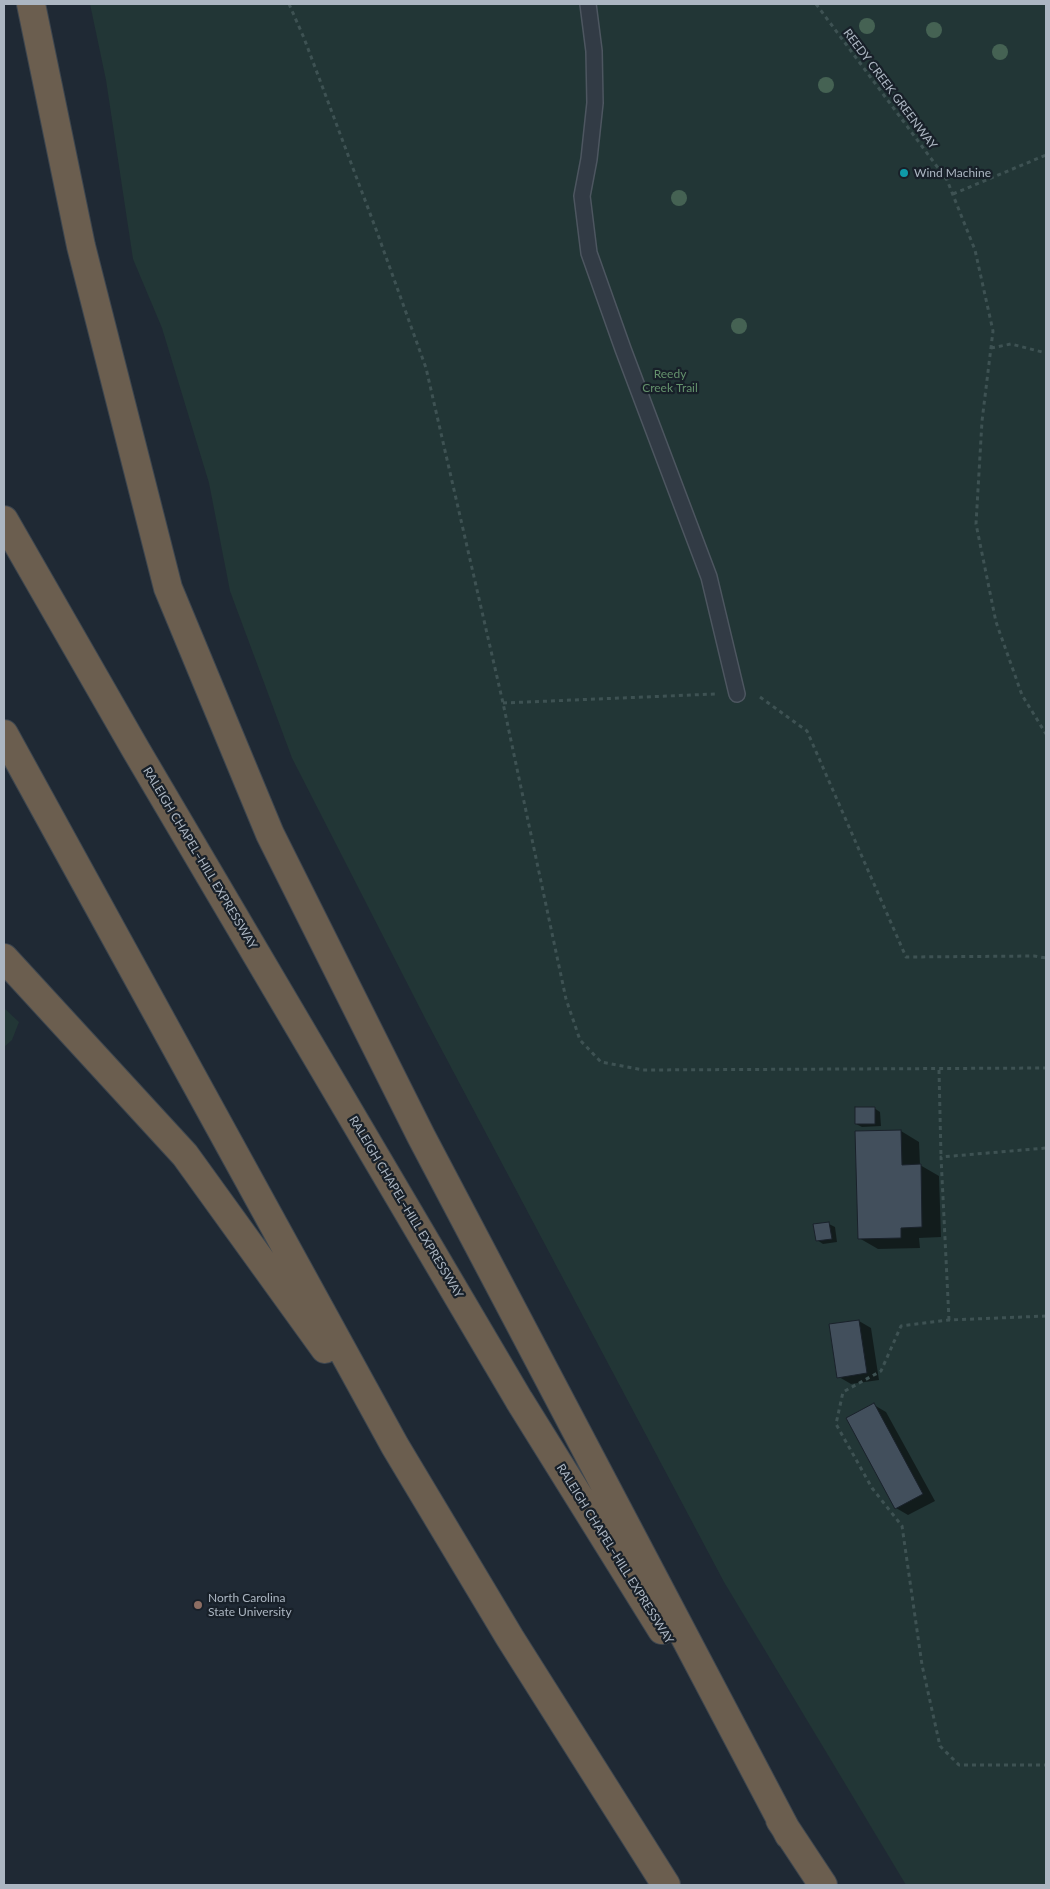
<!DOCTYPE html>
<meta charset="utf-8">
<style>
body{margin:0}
#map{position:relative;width:1050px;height:1889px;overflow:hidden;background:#1f2934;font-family:Lato,sans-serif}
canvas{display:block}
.frame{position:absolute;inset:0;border:5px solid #acb6c2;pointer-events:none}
</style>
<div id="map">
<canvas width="1050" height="1889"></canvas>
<div class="frame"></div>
</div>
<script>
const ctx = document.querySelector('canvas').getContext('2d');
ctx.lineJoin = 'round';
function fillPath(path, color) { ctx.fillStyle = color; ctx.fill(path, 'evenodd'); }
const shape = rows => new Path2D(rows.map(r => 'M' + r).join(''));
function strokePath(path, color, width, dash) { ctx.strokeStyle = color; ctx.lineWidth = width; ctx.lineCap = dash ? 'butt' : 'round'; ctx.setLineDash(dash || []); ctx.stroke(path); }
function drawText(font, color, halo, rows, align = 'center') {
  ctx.font = font + ' Lato,sans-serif'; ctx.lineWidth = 4.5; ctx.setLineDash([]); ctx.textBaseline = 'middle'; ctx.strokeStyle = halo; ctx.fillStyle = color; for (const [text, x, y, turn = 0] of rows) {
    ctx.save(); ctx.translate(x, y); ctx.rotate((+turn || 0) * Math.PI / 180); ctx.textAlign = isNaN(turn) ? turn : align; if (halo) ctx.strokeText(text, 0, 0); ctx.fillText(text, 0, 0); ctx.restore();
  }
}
fillPath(shape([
 [90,4,1046,4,1046,1885,906,1885,724,1582,427,1022,292,758,230,591,209,483,162,328,133,259,106,80],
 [4,1008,19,1022,12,1040,4,1047]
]), '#223636');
fillPath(shape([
 [874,1108,880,1112,881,1126,862,1127,856,1124],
 [901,1131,919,1142,920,1165,939,1176,941,1237,919,1238,920,1248,878,1249,859,1238],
 [829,1224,835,1227,837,1242,823,1244,817,1240],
 [859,1321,871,1328,879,1380,851,1384,839,1377],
 [874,1405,886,1412,935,1501,908,1515,896,1508]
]), '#0007');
const building = shape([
 [855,1107,875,1107,875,1124,855,1124,855,1107],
 [901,1130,902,1165,921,1164,922,1227,901,1228,901,1238,858,1239,855,1131,901,1130],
 [829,1222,832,1239,816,1241,813,1224,829,1222],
 [859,1320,867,1373,837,1378,829,1324,859,1320],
 [874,1403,923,1494,895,1509,846,1418,874,1403]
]);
fillPath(building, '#424f5c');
strokePath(building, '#1a222b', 1);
const service = shape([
 [588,4,594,51,595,103,589,159,582,196,589,253,623,349,709,577,737,694]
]);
const motorway = shape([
 [31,4,81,246,168,588,270,834,421,1136,789,1835],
 [4,520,136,750,519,1400,662,1630],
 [4,734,395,1446,510,1638,666,1885],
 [4,958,185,1155,325,1349],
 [780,1820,823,1885]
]);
strokePath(service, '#4d5660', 18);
strokePath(motorway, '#3d464f', 30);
strokePath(shape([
 [289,4,304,38,377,232,426,368,503,703,566,999,580,1040,601,1062,643,1070,1046,1068],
 [816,4,947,180,975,250,993,331,982,421,976,524,996,622,1022,695,1046,734],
 [953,194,1046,155],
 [991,348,1011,344,1046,353],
 [760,697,807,731,906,957,1034,956,1046,958],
 [503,703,715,694],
 [939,1070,941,1157],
 [1046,1316,949,1320,901,1326,881,1371,843,1392,836,1424,872,1488,902,1526,922,1665,940,1746,959,1765,1046,1765],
 [949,1320,941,1157,1046,1148]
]), '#3e5253', 3, [4, 4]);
strokePath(service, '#323b45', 15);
strokePath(motorway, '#6b5e4f', 28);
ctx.fillStyle = '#456253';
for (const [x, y] of [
 [867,26],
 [934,30],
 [1000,52],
 [826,85],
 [679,198],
 [739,326]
]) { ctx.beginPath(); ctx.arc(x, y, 8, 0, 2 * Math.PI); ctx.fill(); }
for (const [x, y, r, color] of [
 [904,173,5,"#0f9aa8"],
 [198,1605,5,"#8d6e63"]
]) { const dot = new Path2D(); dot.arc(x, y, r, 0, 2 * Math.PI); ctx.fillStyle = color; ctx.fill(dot); strokePath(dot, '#182029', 2); }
drawText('12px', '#acb6c2', '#182029', [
 ["REEDY CREEK GREENWAY",890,89,53],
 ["RALEIGH CHAPEL–HILL EXPRESSWAY",200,858,59],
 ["RALEIGH CHAPEL–HILL EXPRESSWAY",406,1207,59],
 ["RALEIGH CHAPEL–HILL EXPRESSWAY",615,1554,58]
]);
drawText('12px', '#acb6c2', '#182029', [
 ["Wind Machine",914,173],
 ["North Carolina",208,1598],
 ["State University",208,1612]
], 'left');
drawText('12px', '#64916c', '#182029', [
 ["Reedy",670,374],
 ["Creek Trail",670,388]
]);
</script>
